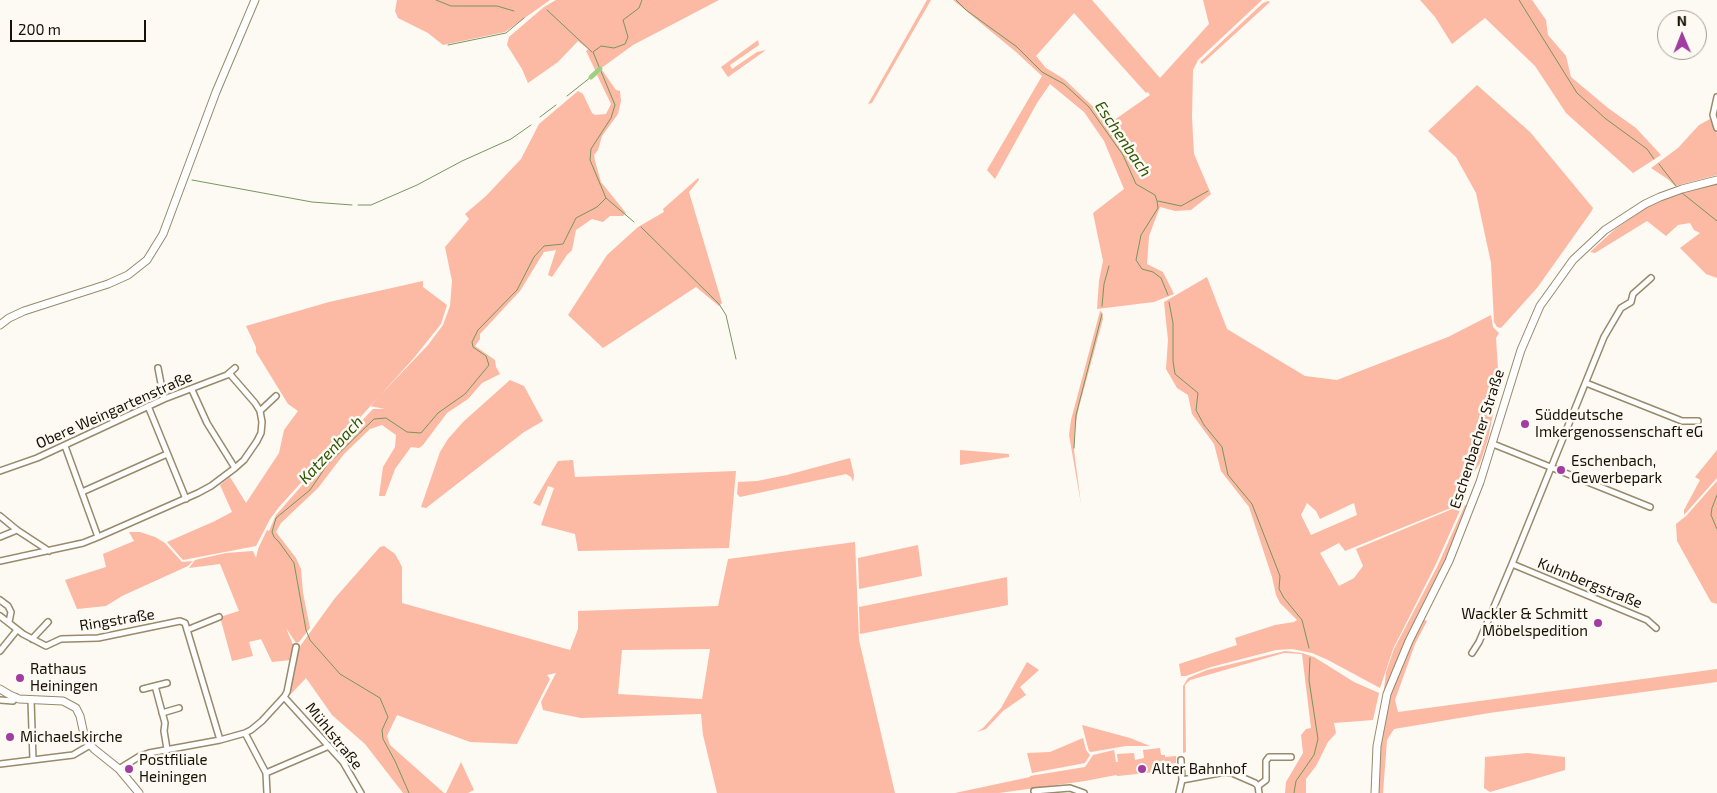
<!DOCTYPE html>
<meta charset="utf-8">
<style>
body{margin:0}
#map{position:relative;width:1717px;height:793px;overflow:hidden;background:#fdf9f3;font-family:"Exo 2",sans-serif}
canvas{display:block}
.north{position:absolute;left:1657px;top:10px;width:50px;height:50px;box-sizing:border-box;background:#fdf9f3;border:1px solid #a19d94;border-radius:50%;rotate:359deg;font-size:14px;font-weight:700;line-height:20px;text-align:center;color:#181206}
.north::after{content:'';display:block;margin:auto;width:18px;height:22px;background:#a13ca1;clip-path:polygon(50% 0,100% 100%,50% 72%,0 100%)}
.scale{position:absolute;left:10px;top:20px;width:136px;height:22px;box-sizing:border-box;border:2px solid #181206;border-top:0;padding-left:6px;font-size:15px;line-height:18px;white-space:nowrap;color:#181206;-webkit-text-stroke:4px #fdf9f3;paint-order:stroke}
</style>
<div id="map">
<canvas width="1717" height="793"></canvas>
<div class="north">N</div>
<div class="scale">200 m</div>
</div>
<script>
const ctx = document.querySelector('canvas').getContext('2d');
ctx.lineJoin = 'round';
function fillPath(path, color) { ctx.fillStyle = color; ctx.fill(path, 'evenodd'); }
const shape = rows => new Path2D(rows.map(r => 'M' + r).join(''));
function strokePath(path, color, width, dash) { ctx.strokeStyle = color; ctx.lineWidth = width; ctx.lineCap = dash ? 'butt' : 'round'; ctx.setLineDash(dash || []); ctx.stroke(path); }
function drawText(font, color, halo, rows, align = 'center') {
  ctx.font = font + ' "Exo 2",sans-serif'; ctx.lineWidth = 5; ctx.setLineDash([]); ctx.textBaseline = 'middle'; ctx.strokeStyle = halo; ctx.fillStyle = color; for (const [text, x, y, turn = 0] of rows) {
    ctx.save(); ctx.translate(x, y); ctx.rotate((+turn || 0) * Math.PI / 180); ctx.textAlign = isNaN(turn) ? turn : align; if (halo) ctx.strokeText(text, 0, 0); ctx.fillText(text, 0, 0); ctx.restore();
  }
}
fillPath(shape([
 [397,0,550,0,505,32,443,45,428,33,398,18,395,11],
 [556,0,719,0,633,45,596,72,586,51,588,49,578,41,558,62,528,83,522,69,507,45,509,37,544,7],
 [927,0,931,0,872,103,868,104],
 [953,0,1092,0,1160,78,1209,24,1203,0,1262,0,1198,60,1193,70,1192,117,1194,154,1211,194,1191,210,1175,211,1160,207,1149,236,1147,264,1163,272,1174,294,1154,302,1097,309,1099,281,1103,261,1093,213,1124,189,1104,141,1084,112,1050,84,1037,103,995,179,987,170,1042,76,1016,52],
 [1074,13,1146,93,1148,92,1150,95,1110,123,1064,79,1046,68,1036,56],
 [1420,0,1532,0,1546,20,1548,35,1566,56,1571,77,1608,108,1636,128,1661,155,1633,173,1566,113,1535,66,1485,18,1452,44,1435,17],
 [1268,1,1270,2,1202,64,1200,62,1263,3],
 [758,40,759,45,730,65,732,69,757,52,766,50,728,77,721,67],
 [602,70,616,90,620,91,621,101,618,114,602,136,598,150,594,155,595,161,601,182,626,213,623,216,610,216,603,222,592,219,576,230,572,250,567,255,552,277,548,275,556,250,544,252,520,291,480,334,480,339,475,346,495,360,496,367,500,374,482,383,468,399,447,413,423,445,419,448,411,447,395,469,385,496,379,496,383,467,395,447,396,435,382,425,370,429,344,454,318,488,281,523,276,532,296,558,301,569,303,593,310,628,299,642,296,643,286,628,294,647,291,660,272,662,261,639,249,642,253,656,232,661,220,617,239,611,220,564,189,568,195,560,226,553,253,551,256,558,258,549,267,530,269,531,276,515,326,458,373,409,385,409,370,406,428,345,443,325,450,306,452,281,445,247,469,219,465,214,486,196,521,159,539,124,578,91,583,94,592,113,595,115,606,114,611,104,597,75],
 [1477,85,1530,132,1593,208,1591,212,1537,288,1501,328,1497,327,1494,322,1491,263,1476,193,1456,157,1428,131],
 [1710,119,1717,134,1717,175,1675,186,1669,180,1651,168,1678,148,1699,125],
 [698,178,699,180,689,192,722,303,719,306,696,287,603,348,568,315,607,255,638,227,664,212,663,209],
 [1717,184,1717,278,1706,274,1680,248,1700,233,1694,230,1690,223,1678,225,1666,236,1647,221,1595,253,1590,252,1614,230,1647,207,1673,194],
 [1207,277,1227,329,1305,376,1337,380,1448,337,1491,315,1493,327,1499,333,1496,338,1498,369,1497,395,1488,439,1480,463,1472,475,1463,503,1345,551,1339,543,1320,553,1339,586,1354,578,1363,566,1356,549,1457,507,1461,508,1435,566,1393,649,1380,688,1328,660,1312,653,1292,649,1276,650,1211,667,1186,676,1181,676,1179,664,1237,645,1235,638,1275,625,1294,622,1297,620,1280,603,1276,595,1272,577,1249,507,1221,471,1214,444,1192,414,1188,395,1177,388,1166,369,1168,340,1164,302],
 [1307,503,1316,511,1320,519,1354,503,1357,515,1311,535,1301,515],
 [423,281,423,287,447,305,441,324,413,359,279,507,270,519,256,546,183,560,167,542,215,521,232,512,220,485,230,477,246,503,279,453,284,430,298,411,288,404,256,352,256,347,246,326,329,302],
 [1100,311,1102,312,1103,319,1079,407,1075,426,1074,450,1081,504,1069,435,1071,420],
 [510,380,524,386,543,421,524,432,426,508,421,507,440,452,448,439,463,422],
 [960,450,1009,454,1009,457,960,465],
 [1717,450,1717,478,1684,515,1684,510,1700,480,1695,477],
 [850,458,854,475,853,482,851,477,846,474,740,497,737,494,738,482,757,481,787,475],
 [573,460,575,477,736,471,729,548,578,551,575,534,541,525,554,488,548,486,540,506,533,503,558,461],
 [1717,481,1717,604,1711,602,1677,541,1676,524,1686,516],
 [1465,505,1468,505,1451,550,1406,641,1385,690,1384,689,1386,672,1394,649,1437,567],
 [129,532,140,532,155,537,165,543,182,562,193,561,188,566,122,596,106,606,77,609,65,580,106,567,103,554,134,541],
 [855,542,859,640,895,793,717,793,703,735,701,714,581,718,556,713,543,710,541,702,556,673,547,675,550,679,517,744,470,742,397,715,387,736,390,745,444,793,403,793,365,744,332,715,306,678,291,694,287,692,298,649,335,598,380,547,384,546,395,554,399,561,402,567,402,603,570,650,578,629,578,611,718,606,728,559],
 [710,649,702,699,618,694,622,650],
 [918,545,922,576,859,589,858,558],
 [1007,577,1008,605,860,634,859,607],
 [1423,619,1427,621,1415,644,1395,700,1398,712,1717,669,1717,682,1489,713,1394,729,1387,740,1383,793,1377,793,1381,735,1384,731,1382,728,1386,710,1396,680],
 [1285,651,1302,653,1314,657,1354,682,1379,693,1373,720,1334,723,1336,733,1328,742,1316,766,1306,779,1306,793,1285,793,1286,782,1303,753,1301,735,1306,729,1311,728,1302,654,1284,653,1190,680,1185,685,1186,752,1183,753,1183,686,1188,678,1207,670],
 [1027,662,1039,670,1020,687,1026,695,1003,711,986,729,977,732,983,728,1001,708],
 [1082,725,1130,738,1150,746,1126,746,1091,752,1089,751,1087,744],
 [1083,738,1086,750,1090,755,1085,763,1032,773,1027,753,1050,752],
 [1160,748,1161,755,1165,755,1165,757,1176,756,1176,763,1165,765,1165,771,1118,776,1116,775,1085,781,999,793,955,793,1030,777,1030,776,1085,767,1093,755,1114,750,1116,762,1118,762,1117,754,1134,753,1135,760,1144,758,1143,750],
 [1527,753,1565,757,1565,770,1490,792,1484,788,1485,757],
 [461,762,474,790,468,793,446,793]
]), '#fcb9a3');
strokePath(shape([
 [436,0,451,6,497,6,514,11],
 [956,0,966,10,1017,47,1042,72,1064,84,1089,107,1123,155,1136,184,1155,195,1157,201,1158,208,1141,235,1136,260,1142,269,1153,272,1161,278,1168,295],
 [1519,0,1577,93,1606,119,1647,149,1654,159],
 [547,10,592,52],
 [448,45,506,33,524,18],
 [567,96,591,77],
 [540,117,556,105],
 [1659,164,1676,186],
 [192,180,312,202,352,205],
 [1682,193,1717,221],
 [606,198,634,222],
 [1158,201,1181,206,1208,191],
 [358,205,371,205,417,185,462,161,511,139,531,125],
 [641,227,719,304,726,315,736,359],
 [1169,302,1173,323,1173,361,1175,374,1198,393,1196,410,1204,425,1222,447,1228,475,1252,504,1280,576,1279,589,1284,598,1302,620,1309,648],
 [1102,306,1104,284,1109,266],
 [1074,448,1076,415,1102,314],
 [1717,495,1712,508,1711,515,1717,529],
 [409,793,395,761,383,739,382,730,388,717,380,698,340,674,310,640,306,630,294,563,279,542,274,537,272,532,276,518,310,490,327,465,374,419,386,418,407,432,421,433,438,413,465,394,489,365,486,356,473,347,472,342,478,330,517,290,534,257,544,246,563,244,576,218,597,207,606,198,590,160,591,149,611,118,615,105,593,52,601,46,614,48,625,44,628,37,623,20,639,8,642,0],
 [1294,793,1296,781,1314,755,1318,739,1309,680,1310,658]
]), '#77965e', 1);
strokePath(shape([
 [591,77,600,69]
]), '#a0cf83', 5);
const street = shape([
 [1717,97,1713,115,1717,128],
 [158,368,164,399],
 [1586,383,1682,421,1698,421],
 [192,390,207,423,235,468],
 [148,406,186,499],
 [260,411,276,396],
 [1493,444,1650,507],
 [65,446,98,537],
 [0,471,37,458,164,399,227,375,235,368],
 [82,492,167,454],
 [0,516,17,530,49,551],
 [0,537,17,530],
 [0,561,83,543,98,537,198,493,211,486,235,468,244,460,257,441,261,433,262,422,260,411,255,403,229,373],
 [1512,564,1647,620,1656,628],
 [0,600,8,606,11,612,9,622],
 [0,616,23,634,46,646,61,639,98,638,180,621,185,623,220,740],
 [187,630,219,617],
 [32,639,48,622],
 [0,651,17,630],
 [1472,653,1479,642,1512,564,1604,337,1621,308,1631,302,1633,294,1651,278],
 [155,686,167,683],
 [143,689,155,686,165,723,164,731,167,749],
 [284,697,343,762,361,793],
 [0,700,13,701,16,697],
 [31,700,33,760],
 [162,713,179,708],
 [245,733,266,773,267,793],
 [0,764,73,755,90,745],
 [119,769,140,756,149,753,220,740,245,733,251,730,262,721,284,697,287,692,296,647],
 [266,773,329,746],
 [1182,780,1225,772,1232,773,1255,783,1258,786,1259,793],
 [1258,786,1266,780,1266,761,1269,757,1291,757],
 [1034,791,1070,788,1084,793],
 [1179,793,1182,780,1181,760]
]);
const secondary = shape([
 [0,325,9,318,24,311,108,284,128,275,147,260,163,234,216,92,255,0],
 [0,689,10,695,19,699,63,701,76,708,80,716,85,739,94,749,119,769,139,793],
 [1375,793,1377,746,1387,694,1409,641,1449,561,1480,482,1521,350,1540,306,1573,260,1605,230,1645,204,1660,197,1682,189,1717,180]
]);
strokePath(street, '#988a6a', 8);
strokePath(secondary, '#988a6a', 9);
strokePath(street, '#fff', 5);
strokePath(secondary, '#fff', 7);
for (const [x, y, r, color] of [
 [1525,424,5,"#a13ca1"],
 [1561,470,5,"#a13ca1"],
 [1598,623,5,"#a13ca1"],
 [20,678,5,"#a13ca1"],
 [10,737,5,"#a13ca1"],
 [129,769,5,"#a13ca1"],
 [1142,769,5,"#a13ca1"]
]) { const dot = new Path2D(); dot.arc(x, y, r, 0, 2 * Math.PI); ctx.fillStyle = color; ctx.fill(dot); strokePath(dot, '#fdf9f3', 2); }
drawText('15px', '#181206', '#fdf9f3', [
 ["Obere Weingartenstraße",114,410,-24],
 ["Eschenbacher Straße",1477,439,-72],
 ["Kuhnbergstraße",1590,583,22],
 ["Ringstraße",117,620,-9],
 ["Mühlstraße",334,736,51]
]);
drawText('15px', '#181206', '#fdf9f3', [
 ["Süddeutsche",1535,415],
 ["Imkergenossenschaft eG",1535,432],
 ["Eschenbach,",1571,461],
 ["Gewerbepark",1571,478],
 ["Wackler & Schmitt",1588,614,"right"],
 ["Möbelspedition",1588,631,"right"],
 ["Rathaus",30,669],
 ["Heiningen",30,686],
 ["Michaelskirche",20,737],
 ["Postfiliale",139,760],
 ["Heiningen",139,777],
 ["Alter Bahnhof",1152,769]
], 'left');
drawText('italic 16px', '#2d5502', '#fdf9f3', [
 ["Eschenbach",1123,139,56],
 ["Katzenbach",331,450,-47]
]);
</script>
